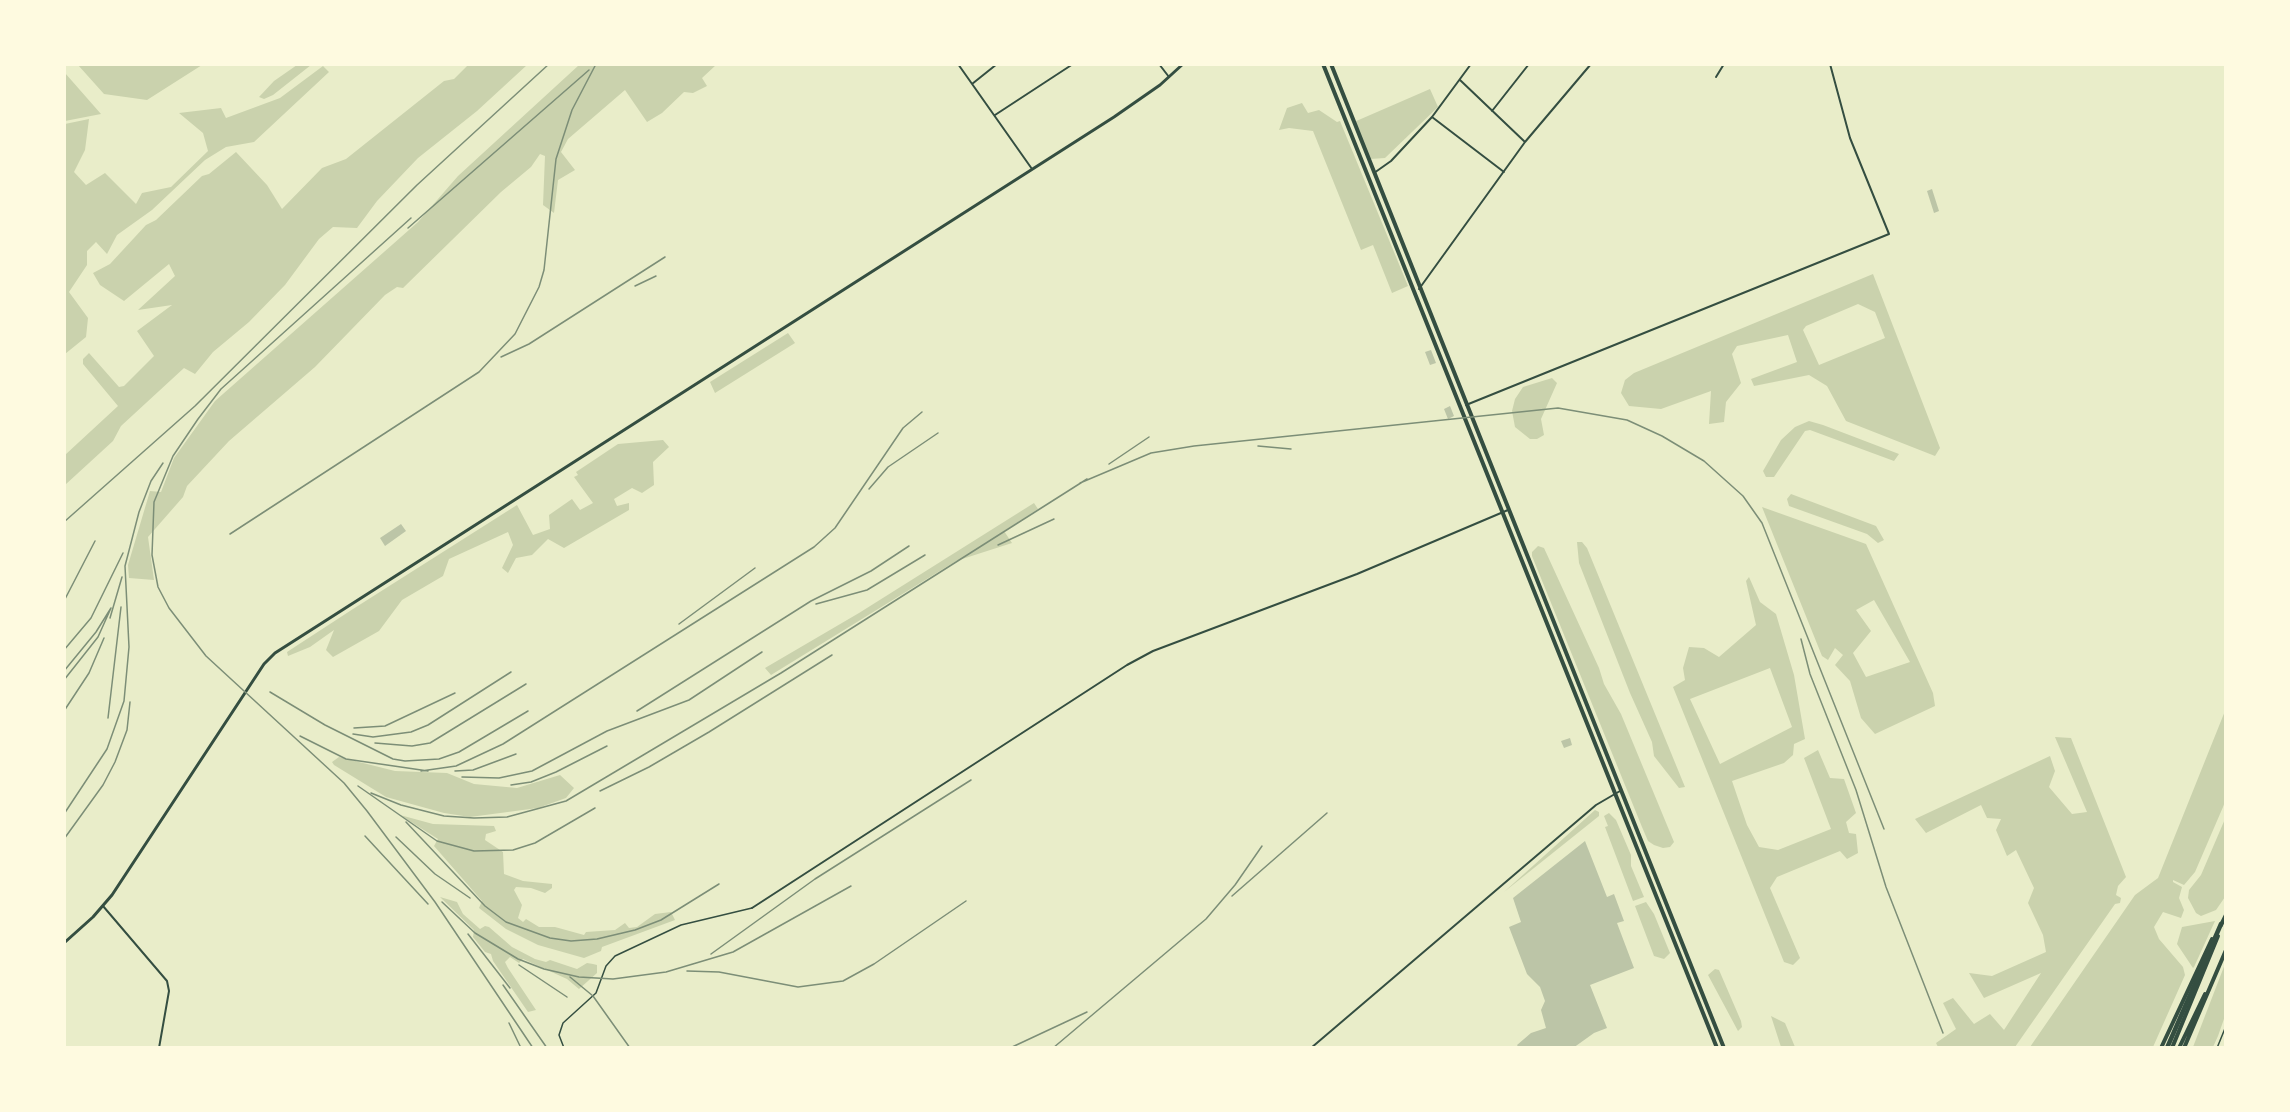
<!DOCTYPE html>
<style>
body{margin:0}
#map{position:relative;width:2290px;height:1112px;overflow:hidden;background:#e9edc9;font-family:Roboto,sans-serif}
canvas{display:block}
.frame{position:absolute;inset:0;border:66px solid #fefae0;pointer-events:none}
</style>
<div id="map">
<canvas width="2290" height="1112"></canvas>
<div class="frame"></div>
</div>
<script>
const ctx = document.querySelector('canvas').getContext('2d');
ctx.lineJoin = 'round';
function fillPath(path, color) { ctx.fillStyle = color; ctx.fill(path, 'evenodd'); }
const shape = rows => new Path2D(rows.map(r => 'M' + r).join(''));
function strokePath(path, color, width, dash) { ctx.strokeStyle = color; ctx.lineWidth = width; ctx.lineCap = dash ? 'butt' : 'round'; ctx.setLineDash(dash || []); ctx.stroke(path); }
fillPath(shape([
 [78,65,202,65,147,100,104,94],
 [297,65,311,65,273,95,264,99,259,97,274,81],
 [468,65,527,65,477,111,418,158,377,201,357,228,333,227,319,239,285,285,249,322,213,352,195,374,184,368,121,426,113,441,65,485,65,455,118,406,83,364,83,359,89,353,119,387,124,386,154,356,137,331,172,305,138,310,175,276,169,264,124,301,100,285,93,273,110,264,146,225,156,220,202,176,209,174,236,152,267,185,282,209,322,168,346,159,444,81,454,79],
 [579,65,716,65,702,78,707,86,693,93,684,92,662,113,647,122,625,90,568,139,561,152,575,170,558,180,554,213,543,205,545,156,540,154,531,167,501,192,403,288,397,287,385,295,315,367,229,441,187,486,183,497,148,537,154,580,129,578,128,565,150,491,161,492,174,458,215,401,418,222,458,176],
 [323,66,329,72,254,142,226,147,205,160,152,210,117,235,107,254,96,242,87,251,87,265,69,292,88,318,86,337,65,354,65,124,89,119,85,150,74,172,86,185,105,173,136,204,142,193,171,187,208,151,203,133,179,113,221,108,226,118,280,98],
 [64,73,65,73,101,114,65,121],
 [1430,89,1438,107,1385,158,1370,159,1354,122],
 [1302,103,1308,113,1319,110,1337,122,1340,121,1408,286,1392,293,1373,245,1361,250,1313,131,1289,128,1279,130,1287,108],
 [1873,274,1940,448,1935,456,1846,421,1827,386,1809,375,1754,386,1751,379,1797,362,1788,335,1737,346,1732,354,1741,383,1726,402,1724,422,1709,424,1711,391,1661,409,1629,406,1621,393,1625,380,1634,373],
 [1858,304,1875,312,1885,338,1819,365,1803,330,1806,326],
 [788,333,795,343,715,393,710,382],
 [1552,378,1557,383,1541,419,1544,435,1537,439,1530,439,1515,427,1512,411,1515,399,1523,387],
 [1809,421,1823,425,1899,454,1894,461,1810,430,1805,431,1774,477,1766,477,1763,471,1781,440,1795,427],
 [663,440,669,447,653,462,654,485,642,493,632,488,614,499,617,506,629,503,629,510,564,548,548,539,532,555,516,558,508,573,502,568,513,545,508,532,449,559,443,576,402,600,379,631,333,657,326,650,334,630,310,647,288,656,287,652,353,609,517,505,533,535,550,529,549,515,572,499,580,510,593,503,574,477,578,475,576,472,618,444],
 [1791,494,1876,526,1884,540,1878,543,1867,534,1789,506,1787,499],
 [1034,503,1038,509,1004,531,1012,543,956,561,771,675,765,668,859,613],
 [1762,507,1866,544,1933,693,1935,706,1875,734,1861,718,1850,681,1835,665,1843,655,1835,648,1828,660,1822,656],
 [1874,600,1910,662,1866,677,1853,653,1871,631,1856,610],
 [1577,542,1582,542,1587,548,1685,787,1679,788,1654,756,1652,742,1630,693,1579,563],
 [1538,546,1544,548,1599,668,1604,684,1621,714,1674,842,1670,847,1663,848,1654,845,1648,841,1642,827,1532,556,1532,552],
 [1749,577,1760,602,1776,614,1794,675,1805,739,1794,744,1793,755,1784,763,1732,781,1747,825,1759,847,1778,850,1831,829,1804,758,1818,750,1830,778,1844,779,1856,813,1846,822,1849,833,1856,834,1858,853,1847,859,1840,851,1777,877,1770,888,1800,958,1793,965,1784,962,1673,687,1685,680,1683,668,1689,647,1704,648,1719,657,1756,625,1746,581],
 [1770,668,1792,727,1720,764,1690,699],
 [2225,711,2226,799,2223,807,2195,872,2184,885,2173,880,2173,882,2182,887,2179,898,2184,910,2181,918,2163,912,2154,927,2159,939,2183,967,2185,975,2153,1047,2030,1047,2135,895,2158,878],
 [2055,737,2071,738,2126,877,2118,886,2116,895,2121,898,2120,903,2115,904,2015,1047,1938,1047,1936,1043,1956,1029,1943,1003,1953,998,1974,1024,1990,1014,2004,1030,2041,973,1984,998,1969,973,1992,976,2046,952,2043,935,2028,903,2034,888,2016,850,2007,856,1996,830,2001,819,1987,818,1981,805,1926,833,1915,819,2050,756,2055,771,2049,787,2072,814,2087,812],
 [339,757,395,771,447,773,474,784,517,788,560,775,574,788,566,798,538,808,470,817,444,813,386,797,334,765,332,762],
 [1595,810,1599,812,1599,816,1504,892],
 [1609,813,1616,820,1631,855,1631,866,1644,897,1633,901,1605,827,1608,826,1604,816],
 [400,815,433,824,494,826,496,831,486,834,485,840,503,852,504,874,523,881,552,884,552,888,545,893,531,888,516,887,514,890,522,905,518,918,523,922,526,919,539,927,555,927,584,935,586,932,615,930,625,923,629,928,637,927,655,914,671,912,675,920,602,947,601,951,584,958,538,945,506,929,479,908,482,901,434,846,438,839],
 [2225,819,2225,897,2216,910,2201,916,2196,913,2188,898,2189,890,2201,875],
 [440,897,457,902,463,914,480,929,485,926,489,927,512,947,535,959,546,962,550,960,577,969,587,963,593,964,597,965,597,973,579,989,567,979,523,959,519,963,510,957,505,962,508,968,536,1010,528,1012,493,961,491,954,485,952,473,937,474,930],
 [1646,902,1654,914,1670,953,1664,959,1654,956,1635,906],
 [2215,921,2194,967,2193,968,2177,944,2182,927],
 [2225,964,2225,1016,2218,1036,2213,1047,2193,1047],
 [1715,969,1719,970,1741,1021,1742,1027,1738,1031,1708,975],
 [1771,1016,1785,1023,1795,1047,1781,1047]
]), '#cad2ad');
fillPath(shape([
 [1932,189,1939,211,1934,213,1927,191],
 [1431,350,1436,363,1430,365,1425,352],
 [1450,406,1454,416,1448,419,1444,409],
 [401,524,406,531,385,546,380,538],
 [1570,738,1572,745,1564,748,1561,741],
 [1585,841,1607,897,1614,894,1624,921,1617,923,1634,968,1590,985,1607,1028,1594,1033,1573,1048,1519,1048,1517,1045,1531,1033,1546,1028,1541,1010,1545,1001,1540,987,1527,974,1509,927,1521,922,1513,898]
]), '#bcc5a7');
strokePath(shape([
 [564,1048,559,1035,563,1023,596,993,606,966,615,956,681,925,752,908],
 [2217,1048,2226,1026]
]), '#344e41', 1.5);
strokePath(shape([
 [958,64,1032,169],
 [1159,64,1169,77],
 [1716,77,1724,64],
 [1460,80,1525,142],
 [972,84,997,64],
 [1492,111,1529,64],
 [995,115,1073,64],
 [1432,117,1504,172],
 [1374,173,1391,161,1432,117,1471,64],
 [1419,289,1525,142,1591,64],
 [1466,405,1889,234,1850,138,1830,64],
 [103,906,167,981,169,991,159,1048],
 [752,908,1127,665,1153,651,1357,574,1508,510],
 [1311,1048,1596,805,1620,791]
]), '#344e41', 2);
strokePath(shape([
 [64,943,93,917,112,895,264,664,275,653,1114,117,1160,85,1183,64]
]), '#344e41', 3);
strokePath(shape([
 [1323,64,1717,1048],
 [1331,64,1724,1048]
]), '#344e41', 4);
strokePath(shape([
 [2221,925,2226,915],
 [2161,1048,2212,939],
 [2172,1048,2218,936],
 [2179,1048,2205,994],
 [2184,1048,2226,950]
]), '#344e41', 4);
strokePath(shape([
 [2167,1048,2221,924]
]), '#344e41', 4.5);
strokePath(shape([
 [411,218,221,389,198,419,173,456,154,502,152,555,158,587,169,608,206,656,344,783,367,811,435,902,533,1048],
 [408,228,589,70],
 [635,286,656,276],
 [501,357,529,344,665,257],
 [1258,446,1291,449],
 [1109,464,1149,437],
 [1080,483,1151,453,1194,446,1558,408,1627,420,1662,436,1704,461,1743,496,1762,523,1884,829],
 [869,489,888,467,938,433],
 [64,522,195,406,417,185,549,64],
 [230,534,479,372,515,334,539,287,544,270,556,159,572,110,596,64],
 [998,545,1054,519],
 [64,601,95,541],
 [816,604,867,590,925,555],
 [110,618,122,577],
 [679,624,755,568],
 [1801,639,1810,674,1856,790,1886,887,1943,1033],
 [64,650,91,618,123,553],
 [64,671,96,632,111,608,98,637,64,680],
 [270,692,325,725,393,759,405,761,439,759,459,752,528,711],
 [64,711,89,673,104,638],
 [637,711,811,601,871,571,909,546],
 [108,718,121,607],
 [354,728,385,726,455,693],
 [353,734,373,737,411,732,428,725,511,672],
 [300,736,346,759,428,771],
 [375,743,412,746,430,743,526,684],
 [421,771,456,766,503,744,814,547,835,528,903,428,922,412],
 [455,771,473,770,516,754],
 [462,777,499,778,532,771,607,731,689,700,762,652],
 [511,785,531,782,556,772,607,746],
 [358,786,437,841,474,851,513,850,535,843,595,808],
 [600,791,649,767,709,732,832,655],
 [371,793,401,805,444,816,474,818,507,817,566,801,781,673,1087,479],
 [64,814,107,749,124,701,129,647,125,566,139,512,151,481,163,463],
 [406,822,485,906,506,922,550,938,571,941,597,939,635,930,661,920,719,884],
 [365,836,428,904],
 [396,837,435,874,470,898],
 [64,839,103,785,115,762,127,730,130,702],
 [1232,896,1327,813],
 [442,902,475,933,518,959,544,969,579,977,613,979,666,972,733,952,851,886],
 [468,934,510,988],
 [711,954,815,879,971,780],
 [519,965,567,997],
 [687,971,719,972,798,987,843,981,874,964,966,901],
 [570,977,593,996,630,1048],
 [503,985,547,1048],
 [509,1023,521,1048],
 [1010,1048,1087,1012],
 [1053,1048,1206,919,1235,885,1262,846]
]), '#7c8e77', 1.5);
</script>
